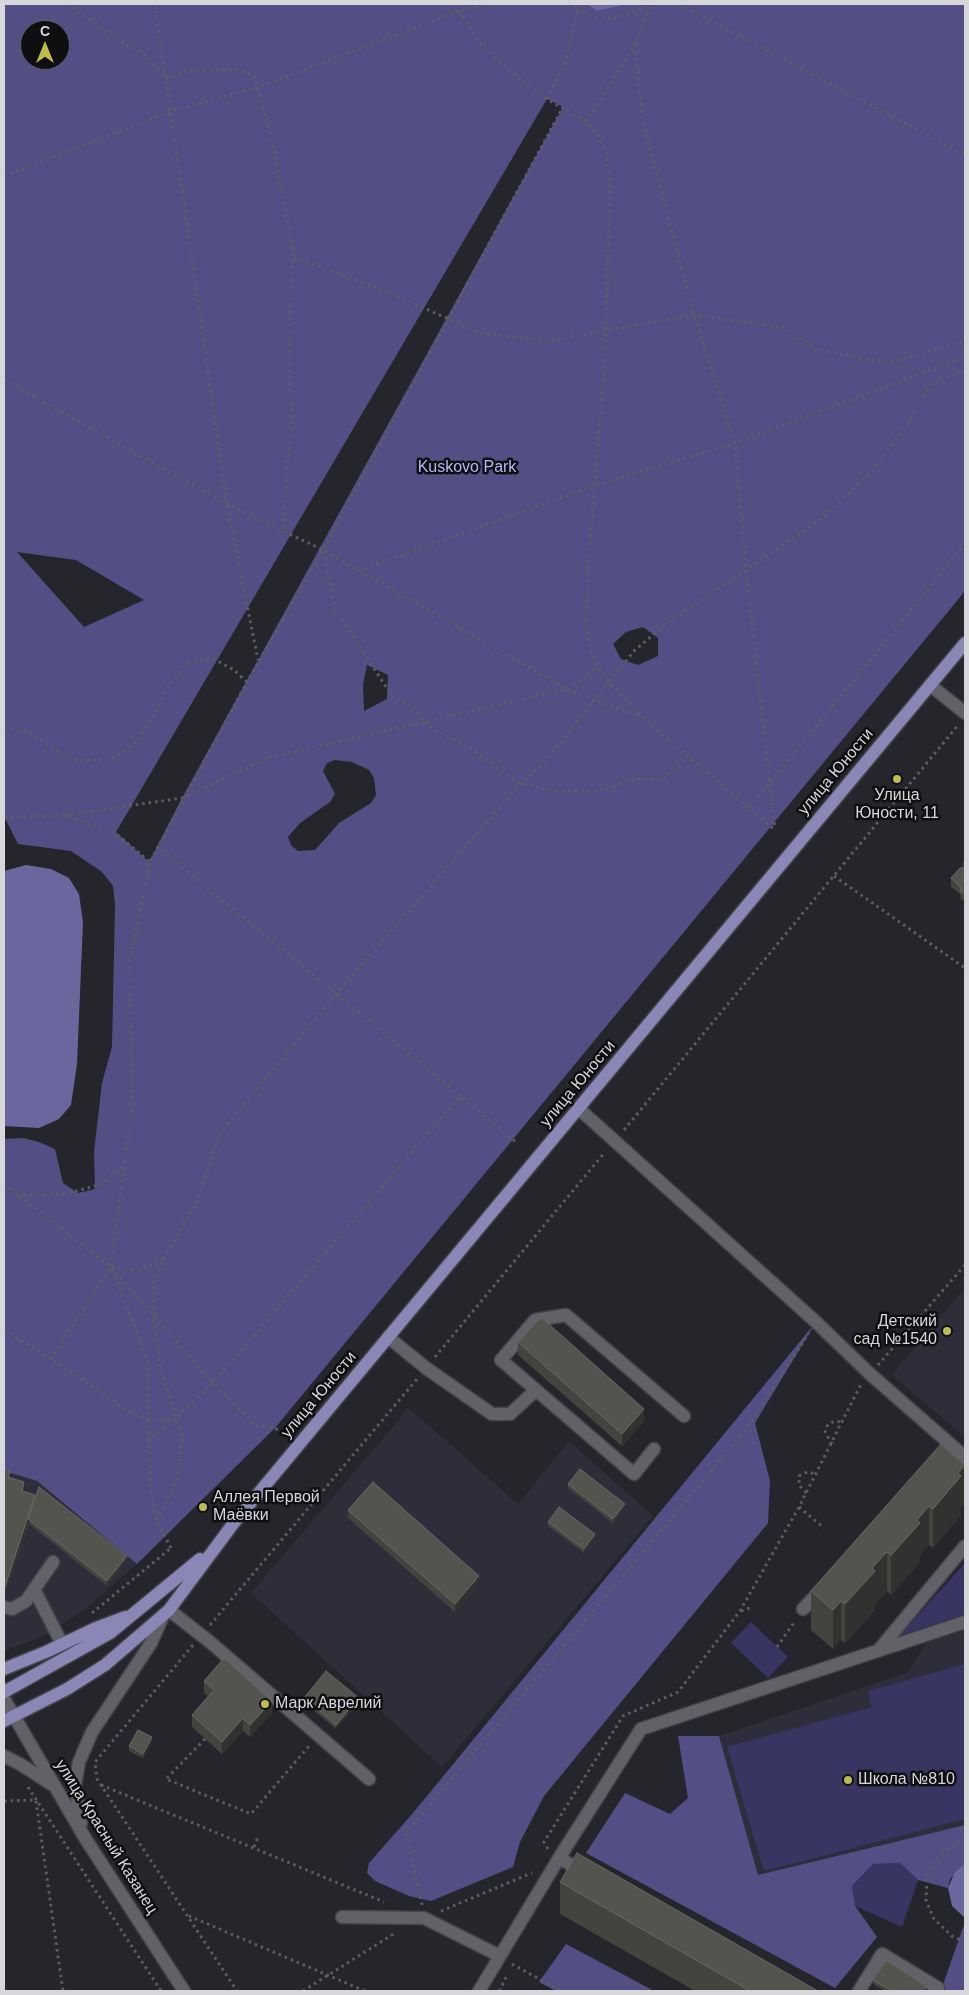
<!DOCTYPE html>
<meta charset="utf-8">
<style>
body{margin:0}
#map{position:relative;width:969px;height:1995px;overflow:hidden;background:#25252c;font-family:Arial,sans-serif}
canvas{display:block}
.frame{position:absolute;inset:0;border:5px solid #d7d7db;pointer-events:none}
.north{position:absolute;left:20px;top:20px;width:50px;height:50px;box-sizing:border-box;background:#0f0f11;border:1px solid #5f5f62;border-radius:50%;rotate:0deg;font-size:14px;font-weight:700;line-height:20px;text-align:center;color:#d7d7db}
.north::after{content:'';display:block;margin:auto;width:18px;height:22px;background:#bdbf43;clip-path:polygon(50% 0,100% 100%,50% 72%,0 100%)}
</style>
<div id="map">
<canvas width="969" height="1995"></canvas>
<div class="frame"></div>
<div class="north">С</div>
</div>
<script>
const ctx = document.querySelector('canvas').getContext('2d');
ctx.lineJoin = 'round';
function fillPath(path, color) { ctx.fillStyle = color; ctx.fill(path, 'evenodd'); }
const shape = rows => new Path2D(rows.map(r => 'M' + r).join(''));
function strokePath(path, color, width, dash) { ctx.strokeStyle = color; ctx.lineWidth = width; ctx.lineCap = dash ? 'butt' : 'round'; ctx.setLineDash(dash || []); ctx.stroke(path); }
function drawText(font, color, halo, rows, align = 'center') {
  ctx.font = font + ' Arial,sans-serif'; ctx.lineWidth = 5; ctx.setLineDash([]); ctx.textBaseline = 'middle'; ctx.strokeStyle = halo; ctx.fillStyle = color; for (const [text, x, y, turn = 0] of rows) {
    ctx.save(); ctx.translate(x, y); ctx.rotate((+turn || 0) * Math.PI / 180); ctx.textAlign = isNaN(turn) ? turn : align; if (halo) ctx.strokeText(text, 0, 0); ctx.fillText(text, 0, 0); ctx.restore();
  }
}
fillPath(shape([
 [965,1287,965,1437,892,1375],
 [409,1408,518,1504,569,1441,653,1516,442,1767,251,1593],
 [4,1471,37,1481,137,1564,84,1610,46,1635,4,1651],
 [965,1630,965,1825,758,1875,719,1736,907,1673,926,1643]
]), '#2e2e3a');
fillPath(shape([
 [965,1563,965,1614,899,1636],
 [751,1622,788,1657,768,1678,731,1643],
 [965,1664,965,1819,764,1871,727,1747,872,1707,868,1691],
 [900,1863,918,1880,902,1927,855,1906,852,1886,873,1864]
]), '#393562');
fillPath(shape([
 [4,4,586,4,597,11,621,6,623,4,965,4,965,591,275,1428,137,1564,37,1481,4,1471,4,1139,23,1138,39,1142,55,1149,63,1183,78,1193,95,1189,94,1152,102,1083,112,1047,115,905,113,886,102,872,71,851,18,844,4,816],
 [30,30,60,30,60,60,30,60],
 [547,99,563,107,182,798,149,862,116,832],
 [17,552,76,560,144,600,84,627],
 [643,627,658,638,658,656,638,665,621,659,613,644,626,632],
 [367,665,388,675,387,699,364,711,363,685],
 [335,760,352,762,369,770,374,778,376,795,371,803,339,823,315,850,298,851,291,845,288,837,300,823,330,802,335,794,323,771,327,763],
 [816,1322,755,1423,770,1481,768,1523,544,1796,520,1842,513,1867,431,1901,409,1896,375,1881,367,1873,369,1863,413,1813],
 [678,1736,719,1736,758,1875,965,1825,965,1864,950,1879,948,1888,918,1880,900,1863,873,1864,852,1886,855,1906,877,1937,835,1988,586,1853,625,1793,670,1814,688,1798],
 [965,1922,965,1991,941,1991,947,1973],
 [566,1944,654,1991,556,1991,539,1982]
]), '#534f84');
fillPath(shape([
 [586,4,623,4,621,6,597,11],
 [26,865,51,869,69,878,79,894,83,922,77,1064,71,1105,59,1119,39,1128,4,1126,4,871],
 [965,1864,965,1918,952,1906,948,1888,955,1872]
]), '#6a669e');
const minor = shape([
 [930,685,965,713],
 [578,1108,816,1322,870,1374,965,1457],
 [388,1337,426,1368,492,1414,510,1414,536,1390],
 [654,1449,634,1474,501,1360,535,1320,566,1315,684,1416],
 [34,1589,62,1644],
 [4,1607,12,1609,26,1601,53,1562],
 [803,1609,823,1588],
 [169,1610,210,1642,369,1779],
 [878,1651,965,1546],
 [4,1699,85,1838,184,1991],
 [4,1756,20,1764,51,1784],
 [81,1823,75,1786,79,1762,92,1732,151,1643,164,1614],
 [559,1858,641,1729,965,1622],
 [342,1917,424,1918,500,1956],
 [479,1991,559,1858,586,1873],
 [859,1991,882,1954,938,1988,936,1991]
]);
const major = shape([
 [4,1669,48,1651,96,1628,125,1617],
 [4,1692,110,1633,200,1559],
 [4,1721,67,1689,105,1665,169,1610,233,1524,965,643]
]);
strokePath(minor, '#434248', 15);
strokePath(major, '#434248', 15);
strokePath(shape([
 [68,4,121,41,144,54,168,79,190,70,237,70,255,76,272,141,294,257,291,281,290,376,292,422,286,475,284,533],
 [155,4,227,504,258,660],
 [458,4,459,11,479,42,502,65,547,99,586,122,598,136,607,153,610,185,605,359,589,554,586,620,590,648,598,667,609,682,643,718,775,830],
 [680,4,965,155],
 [577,10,596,18,615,18,650,6],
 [635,45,643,122,694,315,735,443,746,569,775,829],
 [547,99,566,61,577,10,574,4],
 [586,122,635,45,651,4],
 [4,176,171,111,259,87,459,11,488,4],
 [294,257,378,288,481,333,548,341,694,315,786,328,814,349,888,363,965,341],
 [4,380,227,504,323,550,567,689,640,717],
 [324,551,335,609,394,699,414,705,424,722,438,732,465,744,517,782,554,791,598,791,635,779,664,779,689,756],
 [358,571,593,486,735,443,965,357],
 [4,728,28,732,61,753,78,761,111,759,127,750,138,740,155,713,165,691,188,663,212,658,234,670,247,682],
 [750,807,965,544],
 [65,815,182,798,270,757,567,689,598,667],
 [4,818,65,815,115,833,150,862],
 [157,846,517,1143],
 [834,876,965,968],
 [624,1130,959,724],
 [4,1184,111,1267,213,1383,256,1426,275,1428,281,1433],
 [17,1195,66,1194,102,1184,123,1167],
 [112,1267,138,1271,164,1258],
 [113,1270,148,1362,150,1483,157,1521,171,1548],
 [4,1330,70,1371,133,1414,150,1420,175,1420],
 [435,1357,605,1152],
 [51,1359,111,1267,132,1109,130,959,150,862,247,682,323,550,563,107],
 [878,1365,965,1265],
 [148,1441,170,1424,213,1383,460,1096],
 [832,1444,825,1432,828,1424,835,1421,841,1422],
 [806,1493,799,1485,799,1476,807,1472,817,1474],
 [799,1507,824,1528],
 [157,1521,178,1479,182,1436,161,1370,154,1317,154,1283,164,1258,195,1206,221,1132,337,993,516,789,543,764,634,651,667,623,820,520,872,471,907,425,930,384,965,370],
 [741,1611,753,1607],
 [92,1613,171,1548],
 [210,1625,417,1379],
 [193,1645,95,1762,97,1779,237,1991],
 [777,1647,795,1621],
 [205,1739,166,1779,251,1814,309,1746],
 [101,1785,384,1902],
 [28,1787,161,1991],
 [4,1801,36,1800],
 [36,1801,63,1991],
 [965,1839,952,1845,934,1861,927,1876,926,1900,934,1919,953,1937,965,1941],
 [254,1847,258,1837],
 [548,1849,544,1842,623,1716,678,1692,740,1611,799,1507,861,1384],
 [422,1905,406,1833,744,1432,809,1333],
 [441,1911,532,1873],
 [189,1916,365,1991],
 [512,1964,561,1991],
 [303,1991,395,1933],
 [499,1991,508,1974]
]), '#5d5d64', 3, [2.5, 4]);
strokePath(minor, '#616168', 12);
strokePath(major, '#8a87b7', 12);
fillPath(shape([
 [965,860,965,900,961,900,960,894,951,887,951,878,964,868],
 [518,1342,644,1421,622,1446,518,1355],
 [941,1444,965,1505,961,1508,961,1515,933,1548,929,1545,920,1555,920,1562,891,1595,887,1591,875,1604,875,1610,845,1643,841,1640,833,1649,811,1630,811,1591],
 [4,1469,10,1477,24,1490,24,1492,35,1498,127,1560,107,1586,29,1524,4,1598],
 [568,1484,625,1508,613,1523,568,1488],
 [348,1510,479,1584,455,1612,348,1518],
 [548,1522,595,1538,584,1553,548,1526],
 [204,1681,272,1713,250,1737,243,1731,222,1754,192,1727,192,1715,208,1696,204,1693],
 [304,1698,359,1702,336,1729,304,1702],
 [152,1741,143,1758,129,1751,129,1746],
 [560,1882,818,1991,695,1991,560,1914],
 [873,1980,926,1990,926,1991,885,1991,873,1984]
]), '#44443e');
fillPath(shape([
 [644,1409,644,1421,622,1446,622,1434],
 [965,1465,965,1505,961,1508,961,1515,933,1548,933,1509,958,1473],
 [24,1482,24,1490,22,1499,22,1491],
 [35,1495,35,1504,4,1598,4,1590],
 [625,1504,625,1508,613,1523,613,1519],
 [929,1506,929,1545,920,1555,920,1562,891,1595,891,1555,917,1520],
 [595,1534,595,1538,584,1553,584,1549],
 [887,1552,887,1591,875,1604,875,1610,845,1643,845,1604,872,1568],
 [127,1556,127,1560,107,1586,107,1581],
 [479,1576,479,1584,455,1612,455,1604],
 [841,1601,841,1640,833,1649,833,1610],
 [359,1698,359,1702,336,1729,336,1725],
 [272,1701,272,1713,250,1737,250,1725],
 [243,1718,243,1731,222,1754,222,1742],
 [152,1737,152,1741,143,1758,143,1754]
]), '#313130');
const building = shape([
 [965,860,965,892,961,892,960,886,951,878,960,868,964,868,964,861,965,860],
 [541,1317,644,1409,622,1434,518,1342,541,1317],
 [941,1444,965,1465,958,1473,961,1476,933,1509,929,1506,917,1520,920,1523,891,1555,887,1552,872,1568,875,1571,845,1604,841,1601,833,1610,811,1591,941,1444],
 [4,1469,10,1471,8,1477,24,1482,22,1491,35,1495,4,1590,4,1469],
 [580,1469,625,1504,613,1519,568,1484,580,1469],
 [373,1482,479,1576,455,1604,348,1510,373,1482],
 [39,1487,127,1556,107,1581,28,1519,39,1487],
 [559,1507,595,1534,584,1549,548,1522,559,1507],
 [224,1658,272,1701,250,1725,243,1718,222,1742,192,1715,214,1690,204,1681,224,1658],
 [326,1671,359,1698,336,1725,304,1698,326,1671],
 [138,1730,152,1737,143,1754,129,1746,138,1730],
 [577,1853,818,1991,750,1991,560,1882,577,1853],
 [886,1960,926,1986,923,1991,892,1991,873,1980,886,1960]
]);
fillPath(building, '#54544f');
strokePath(building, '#686865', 1);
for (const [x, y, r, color] of [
 [897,779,5,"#bdbf43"],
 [947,1331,5,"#bdbf43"],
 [203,1507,5,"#bdbf43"],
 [265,1704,5,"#bdbf43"],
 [848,1780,5,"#bdbf43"]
]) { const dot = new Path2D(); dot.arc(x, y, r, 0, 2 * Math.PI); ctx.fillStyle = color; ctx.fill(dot); strokePath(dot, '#0f0f11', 2); }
drawText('16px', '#b8b5f7', '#0f0f11', [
 ["Kuskovo Park",467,468]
]);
drawText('16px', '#d7d7db', '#0f0f11', [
 ["улица Юности",836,772,-50],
 ["улица Юности",578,1084,-50],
 ["улица Юности",319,1395,-50],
 ["улица Красный Казанец",106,1837,58]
]);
drawText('16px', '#d7d7db', '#0f0f11', [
 ["Улица",897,796,"center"],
 ["Юности, 11",897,814,"center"],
 ["Детский",937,1322,"right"],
 ["сад №1540",937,1340,"right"],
 ["Аллея Первой",213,1498],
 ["Маёвки",213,1516],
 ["Марк Аврелий",275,1704],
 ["Школа №810",858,1780]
], 'left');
</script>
